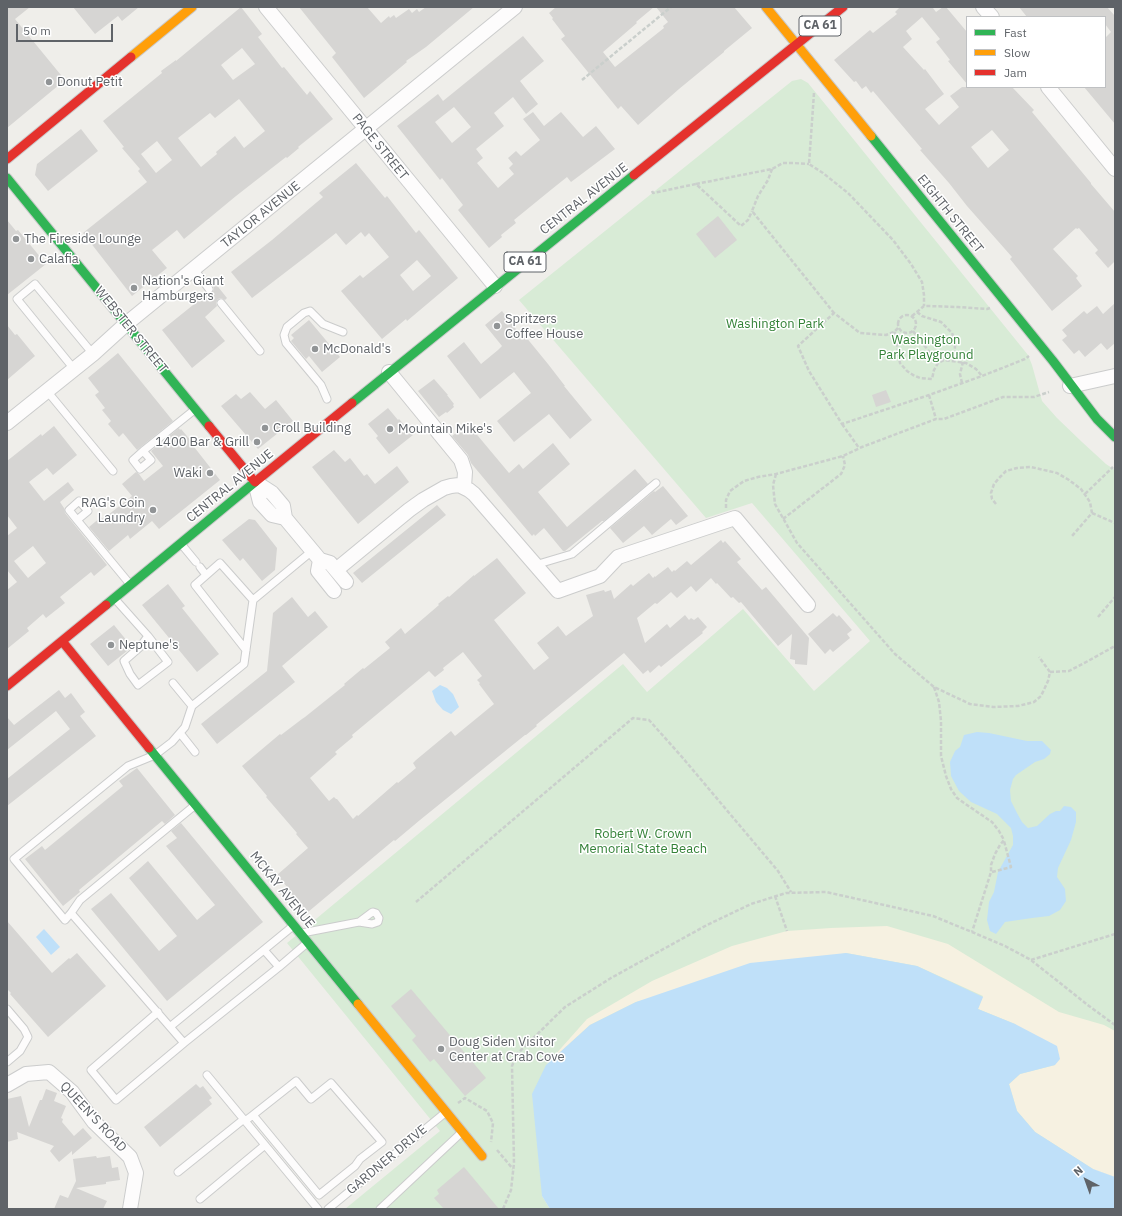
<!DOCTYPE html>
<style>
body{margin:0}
#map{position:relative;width:1122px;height:1216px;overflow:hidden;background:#efeeea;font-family:"IBM Plex Sans",sans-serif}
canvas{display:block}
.frame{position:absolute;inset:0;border:8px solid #5f6368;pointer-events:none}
.legend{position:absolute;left:966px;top:16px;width:140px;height:72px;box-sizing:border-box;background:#fff;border:1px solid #bfc1c3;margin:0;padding:5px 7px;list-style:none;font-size:12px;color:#5f6368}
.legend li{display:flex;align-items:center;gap:8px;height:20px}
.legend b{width:20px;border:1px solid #bfc1c3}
.north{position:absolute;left:1066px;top:1160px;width:40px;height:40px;-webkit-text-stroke:3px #fff;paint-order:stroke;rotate:319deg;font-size:11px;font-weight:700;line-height:16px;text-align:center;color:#5f6368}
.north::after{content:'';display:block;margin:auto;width:14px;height:18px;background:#5f6368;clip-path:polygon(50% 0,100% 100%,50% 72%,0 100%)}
.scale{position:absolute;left:16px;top:24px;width:97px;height:18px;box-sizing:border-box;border:2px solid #5f6368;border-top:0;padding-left:5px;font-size:12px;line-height:14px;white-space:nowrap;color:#5f6368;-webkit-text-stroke:3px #fff;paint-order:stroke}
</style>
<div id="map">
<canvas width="1122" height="1216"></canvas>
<div class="frame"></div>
<ul class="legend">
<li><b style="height:5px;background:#30b455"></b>Fast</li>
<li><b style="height:5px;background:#ff9f0a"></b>Slow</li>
<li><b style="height:5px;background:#e5322d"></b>Jam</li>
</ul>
<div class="north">N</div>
<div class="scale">50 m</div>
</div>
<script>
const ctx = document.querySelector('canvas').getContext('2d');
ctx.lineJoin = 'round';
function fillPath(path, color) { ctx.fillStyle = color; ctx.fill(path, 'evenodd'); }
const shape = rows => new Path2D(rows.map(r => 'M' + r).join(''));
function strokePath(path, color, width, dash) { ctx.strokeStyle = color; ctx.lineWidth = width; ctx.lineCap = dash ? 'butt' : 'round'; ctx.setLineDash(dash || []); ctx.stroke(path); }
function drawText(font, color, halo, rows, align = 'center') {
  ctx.font = font + ' "IBM Plex Sans",sans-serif'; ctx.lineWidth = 3; ctx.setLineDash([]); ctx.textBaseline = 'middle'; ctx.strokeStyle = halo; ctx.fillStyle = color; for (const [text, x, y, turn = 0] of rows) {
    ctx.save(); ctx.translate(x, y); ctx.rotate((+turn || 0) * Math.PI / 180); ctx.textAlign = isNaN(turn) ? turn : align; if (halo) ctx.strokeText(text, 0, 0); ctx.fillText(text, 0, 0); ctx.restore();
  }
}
fillPath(shape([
 [801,79,808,83,1028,355,1032,365,1042,401,1057,418,1082,442,1106,464,1115,470,1115,1177,1093,1169,542,1196,550,1209,345,1209,440,1131,287,943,623,664,647,692,743,609,814,691,870,641,752,503,706,518,519,300,792,81]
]), '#d8ebd6');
fillPath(shape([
 [887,926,948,944,1059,1012,1104,1025,1115,1031,1115,1177,1093,1169,1035,1132,1017,1111,1009,1084,1020,1074,1055,1065,1015,1024,978,1009,983,996,917,966,846,953,636,1002,590,1025,546,1065,587,1019,652,981,732,946,787,931,831,928]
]), '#f6f1e1');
fillPath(shape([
 [440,685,447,688,453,694,459,707,451,714,443,710,436,702,432,691],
 [977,732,989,733,1027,741,1042,741,1051,750,1050,754,1044,759,1035,762,1016,775,1013,779,1010,790,1011,801,1017,813,1022,822,1028,828,1037,826,1050,814,1056,811,1060,811,1064,806,1071,807,1076,812,1076,822,1071,840,1058,868,1057,877,1065,889,1066,901,1060,910,1049,916,1032,918,1005,922,996,934,990,931,987,920,989,902,994,892,998,872,1013,845,1013,836,1011,828,997,814,971,802,959,791,951,776,950,762,955,751,960,747,964,735],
 [44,929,60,947,51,955,36,937],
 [846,953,917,966,983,997,978,1009,1015,1024,1057,1046,1060,1059,1055,1065,1020,1074,1009,1084,1017,1111,1035,1132,1093,1169,1115,1177,1115,1209,550,1209,542,1196,532,1094,546,1065,590,1025,636,1002,750,963]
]), '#bfe0f9');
fillPath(shape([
 [7,7,30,7,15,19,65,80,7,128],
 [73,7,139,7,122,21,118,16,95,34],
 [241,7,262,34,258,37,282,68,284,67,307,95,310,91,333,119,298,147,299,148,287,158,286,157,236,196,184,239,177,230,152,250,167,268,132,296,83,233,147,182,138,171,140,169,122,148,124,147,103,121,162,73,161,71,176,60,176,61],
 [242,48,255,64,233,80,221,65],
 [239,99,265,131,244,148,235,136,216,152,217,154,201,167,178,138,210,113,215,118],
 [157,141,172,160,156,173,141,154],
 [299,7,367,7,381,23,389,16,390,18,394,15,396,18,409,9,412,13,417,9,419,12,426,7,474,7,426,47,406,61,407,62,364,98,332,57,336,53],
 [556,7,654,7,636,22,637,23,603,52,615,67,664,28,663,26,668,22,656,7,734,7,752,28,724,51,724,52,679,89,638,125,621,106,618,109,561,39,565,36,552,19,553,18,549,13],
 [900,7,934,7,933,8,936,12,943,7,946,7,967,32,967,84,948,61,950,60,936,42,940,39,922,17,906,31,912,39,903,47,924,70,925,69,944,94,925,109,939,125,959,107,950,96,962,87,1012,87,1034,110,1032,112,1091,183,1091,184,1115,212,1115,261,1108,268,1095,253,1098,250,1079,228,1077,229,1076,228,1053,249,1078,276,1076,278,1082,286,1052,311,1010,259,1012,257,967,206,949,183,920,150,922,149,873,91,871,93,866,86,862,89,856,81,854,82,834,60,870,30,873,33,897,14,895,12],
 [992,130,1009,150,988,168,971,147],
 [1019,7,1107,7,1115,16,1115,124,1084,87,1105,87,1105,38,1111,32,1105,24,1105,17,1027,17],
 [523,36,544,61,520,81,538,104,526,114,513,97,494,113,504,126,476,149,483,158,477,163,498,188,514,174,509,168,513,164,508,158,516,151,521,156,540,140,523,119,533,112,544,126,561,112,583,137,596,126,615,149,571,182,567,177,552,189,514,220,516,223,501,235,502,237,489,248,458,210,463,205,442,178,440,180,397,126,438,94,443,101],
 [454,107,471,127,452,143,435,122],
 [81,129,98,151,48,191,35,175,37,164],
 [356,163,385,198,387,196,416,233,419,230,458,278,407,321,406,319,382,339,341,291,360,275,363,278,389,257,369,233,365,237,361,232,346,245,336,233,308,255,252,298,231,272,272,240,323,197,319,193],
 [417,260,431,276,413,291,400,275],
 [718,216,737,240,715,258,696,234],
 [7,220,16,231,18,230,46,264,7,295],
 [215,283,227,298,225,300,221,298,218,299,216,303,217,306,205,317,225,341,192,368,162,330,198,301,196,299,205,292,209,294,212,293,214,289,213,285],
 [1115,303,1115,343,1107,350,1101,343,1085,357,1079,350,1074,354,1062,340,1067,336,1062,330,1084,311,1087,314,1097,306,1103,314],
 [502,311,519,333,521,331,548,364,565,386,564,386,592,420,570,439,549,414,514,442,497,421,531,393,514,372,480,399,447,356,464,342,481,364,498,350,502,346,485,325],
 [309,320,340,357,322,372,309,356,306,359,291,341,294,338,291,335],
 [7,325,15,335,17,334,35,356,7,380],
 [118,353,173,421,137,450,123,433,119,437,108,424,111,421,102,410,105,408,95,395,99,392,88,378],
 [434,379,448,395,447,395,454,404,453,405,454,407,447,413,446,412,439,417,418,391],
 [886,390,891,402,876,407,872,395],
 [250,392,265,409,276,400,293,421,258,449,221,406,236,394,241,399],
 [388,408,398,420,399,419,413,435,389,454,376,438,378,436,368,424],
 [468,424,509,473,519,464,523,469,553,443,570,464,538,492,567,527,635,469,648,484,604,521,602,521,565,551,563,551,544,528,535,536,534,534,532,536,471,463,468,455,452,436],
 [54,426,77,455,53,475,47,468,29,482,44,501,68,482,74,490,60,502,64,508,65,513,107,565,94,576,91,572,60,597,65,603,46,618,43,614,27,628,29,631,7,649,7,590,17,582,7,570,7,536,17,528,7,515,7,461,41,434,42,436],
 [33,546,46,563,28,578,14,561],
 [179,428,180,430,181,429,192,442,191,443,220,480,159,529,152,521,130,539,128,535,109,551,89,527,101,517,103,519,132,496,122,484,136,472,139,474,144,481,163,466,151,451],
 [334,450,345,462,350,458,364,476,367,474,375,484,397,466,409,482,358,524,312,467],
 [663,486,688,516,676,525,671,519,652,535,644,526,623,543,610,528,654,491,655,492],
 [437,505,446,515,362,583,353,573],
 [249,519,255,520,277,548,275,570,262,581,243,558,240,561,222,540],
 [721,540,723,543,725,541,741,559,737,562,762,590,766,587,809,638,807,665,795,664,795,660,790,659,792,634,778,646,741,602,739,603,733,597,731,598,717,583,716,584,711,578,696,592,691,586,677,598,671,592,657,604,655,603,637,618,645,643,667,624,670,628,685,615,689,620,691,618,694,620,698,617,707,627,702,632,703,633,661,667,659,665,650,673,648,670,643,674,624,653,536,725,537,726,526,735,525,735,420,820,395,841,394,840,308,912,287,889,288,888,277,875,308,848,296,834,297,833,266,797,267,796,242,766,280,734,281,735,302,719,305,717,345,685,344,684,363,668,364,669,390,648,385,642,401,628,405,634,425,617,439,605,438,604,448,596,449,597,474,575,474,576,497,558,526,593,494,620,534,670,549,658,537,643,558,626,566,636,593,616,586,595,604,590,605,592,611,590,614,599,631,584,633,586,649,573,653,578,655,576,655,577,668,567,672,572,674,570,675,571,687,561,691,565],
 [463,652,482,676,477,680,480,683,479,684,494,704,455,736,451,731,416,760,413,763,416,768,398,783,397,782,358,816,357,815,353,819,337,799,336,799,334,797,329,801,310,778,337,754,335,752,353,737,352,735,429,671,435,677,444,670,443,668],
 [168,584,185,606,182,608,219,654,197,672,142,605],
 [292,597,308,617,315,611,328,627,282,666,295,682,217,744,201,724,267,671,273,613],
 [833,613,837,617,839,615,852,630,847,634,850,638,833,652,830,649,825,654,808,634],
 [114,625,132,647,108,666,90,644],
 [59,690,65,698,71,693,85,712,80,716,96,736,7,806,7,779,70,729,56,711,7,750,7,717,14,725],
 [137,768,175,815,165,824,162,821,79,890,80,892,63,906,25,859,42,846,45,850,123,786,119,781],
 [181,823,263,922,167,1001,91,909,111,893,159,951,177,936,129,878,148,861,197,920,215,905,166,846,177,838,171,831],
 [7,921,52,973,69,958,70,959,77,953,106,986,48,1037,10,994,11,993,7,989],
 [411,989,486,1078,465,1096,434,1059,430,1062,412,1040,416,1036,391,1006],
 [196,1084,200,1088,203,1086,212,1098,209,1100,212,1104,160,1147,144,1127],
 [46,1089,57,1093,54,1101,66,1106,61,1118,63,1119,62,1122,74,1136,83,1128,92,1138,72,1155,72,1151,59,1162,50,1151,54,1146,17,1132,18,1139,7,1142,7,1099,21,1096,29,1127,40,1100,42,1100],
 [96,1156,97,1158,110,1156,112,1168,118,1167,120,1180,106,1182,106,1184,76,1188,107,1201,103,1209,54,1209,60,1195,68,1198,76,1181,73,1159],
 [464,1167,499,1209,444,1209,434,1198,439,1194,437,1190]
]), '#d6d5d3');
const lane = shape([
 [194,269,209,289],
 [221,303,260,351],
 [74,369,17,299,35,284,93,354],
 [47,391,113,471],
 [327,399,321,385,286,343,284,335,287,327,304,313,310,311,323,324,343,332],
 [143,451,133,460,140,469,151,460,143,451,193,411],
 [77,520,69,510,79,501,88,511,77,520,129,583],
 [182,545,196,562],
 [535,565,572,554,656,483],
 [200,567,206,575],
 [115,599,148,636,140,647,124,661,130,674,138,685,168,662,148,636],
 [246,650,195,585,220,563,253,600],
 [173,683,192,706],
 [180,733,195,752],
 [71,913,65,920,14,859,128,766,155,755,172,742,185,727,192,706,244,664,253,600,312,551],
 [302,933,359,922,371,913,373,912,376,913,379,918,378,922,372,924,359,922],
 [279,967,307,943],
 [7,1009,24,1029,28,1037,20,1051,7,1062],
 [158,1012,91,1070,116,1100,184,1043,279,967,264,950],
 [171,1026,293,926],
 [184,1043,71,913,80,900,194,806],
 [207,1075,318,1209],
 [245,1121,253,1115,296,1081,311,1099,331,1083,382,1142,360,1159,355,1166,319,1195,253,1115],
 [178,1172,244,1119],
 [200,1199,265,1145],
 [328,1209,446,1112],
 [380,1209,462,1132]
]);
const street = shape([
 [266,7,495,286],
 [983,7,992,17],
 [1048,87,1115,169],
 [389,372,461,460,465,472,464,487],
 [1070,386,1115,376],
 [7,423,93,354,126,324,515,7],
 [255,482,272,493,283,506,285,518,320,560,330,563,346,582],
 [255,482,260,502,272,515,285,518],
 [320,560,318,571,334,591],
 [336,570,409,510,423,500,444,488,451,486,459,485,469,490,474,494,558,591,600,576,618,557,735,518,808,605],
 [7,1085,26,1074,49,1072,72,1092,94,1122,130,1157,136,1173,130,1209]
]);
const fast = shape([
 [871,136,1053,361,1097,419,1115,437],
 [7,178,209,426],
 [352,403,634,175],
 [106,605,255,482],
 [149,748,358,1004]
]);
const slow = shape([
 [766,7,871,136],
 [131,57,192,7],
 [358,1004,482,1156]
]);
const jam = shape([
 [7,159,131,57],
 [634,175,843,7],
 [209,426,255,482,352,403],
 [62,641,149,748],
 [7,686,106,605]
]);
strokePath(lane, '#cbcccc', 9);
strokePath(street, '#cbcccc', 16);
strokePath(fast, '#cacacb', 11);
strokePath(slow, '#cacacb', 11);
strokePath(jam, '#cacacb', 11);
strokePath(shape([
 [582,80,671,7],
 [814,93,809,164,823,173,848,193,893,240,911,264,922,282,924,295,924,306],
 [772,169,768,180,758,196,752,211,834,313],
 [696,184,772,169,783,163,793,163,809,164],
 [652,191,653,193,696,184,741,226,748,220,752,211],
 [917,312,922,316,941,322,952,333,954,338,955,346,954,361],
 '898 324a9 9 0 1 1 18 0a9 9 0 1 1-18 0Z',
 [912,316,924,306,927,306,958,307,987,309,990,308],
 [898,328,894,332,886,335,860,333,834,313,798,346,809,371,842,424,929,395,982,376,1025,359,1029,356],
 [913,331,938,363],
 [894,332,898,337,897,345,900,363,907,371,913,375,920,378,932,379,934,370,938,363,944,360,966,363,976,369,982,376],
 [962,383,960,374,963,362],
 [929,395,936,419],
 [842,424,859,448],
 [776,474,773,485,775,504,797,543,895,654,934,687,970,704,993,707,1018,706,1034,702,1041,696,1048,681,1050,672,1039,657],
 [1085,494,1113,467],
 [996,504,992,499,991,493,994,484,1000,477,1006,471,1017,468,1031,467,1057,473,1069,480,1081,489,1090,502,1092,513,1072,536],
 [726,508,726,500,730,491,744,481,758,477,776,474,843,456,862,447,936,419,944,419,1003,397,1034,397,1049,392],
 [1092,513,1115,523],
 [783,519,841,474,845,465,843,456],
 [1098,617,1115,597],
 [1050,672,1069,671,1088,661,1115,646],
 [934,687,939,702,941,721,941,756,946,776,951,789,957,798,967,805,992,822,999,831,1004,840,1000,845,995,854,991,865,991,872,972,932],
 [992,872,1011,867,1004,841],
 [775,896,787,931],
 [416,902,633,718,649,720,682,757,778,871,791,892],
 [1031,960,1115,934],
 [458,1103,465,1098,487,1111,493,1123,491,1142],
 [497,1150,513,1169],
 [503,1209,511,1190,514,1163,512,1066,517,1054,565,1007,611,978,707,925,751,904,786,893,826,892,933,916,972,932,1005,946,1031,960,1089,1006,1115,1025]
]), '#cacfcc', 2.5, [4, 2]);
strokePath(lane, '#fdfcfc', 7);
strokePath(street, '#fdfcfc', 14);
strokePath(fast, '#30b455', 9);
strokePath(slow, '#ff9f0a', 9);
strokePath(jam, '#e5322d', 9);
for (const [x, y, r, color] of [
 [49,82,4,"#919496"],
 [16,239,4,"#919496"],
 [31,259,4,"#919496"],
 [134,288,4,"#919496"],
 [497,326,4,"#919496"],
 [315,349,4,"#919496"],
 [265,428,4,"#919496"],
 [390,429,4,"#919496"],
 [257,442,4,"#919496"],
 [210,473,4,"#919496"],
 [153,510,4,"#919496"],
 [111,645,4,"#919496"],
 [441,1049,4,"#919496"]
]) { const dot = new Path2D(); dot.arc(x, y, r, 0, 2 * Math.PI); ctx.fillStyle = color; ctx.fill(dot); strokePath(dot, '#fff', 1.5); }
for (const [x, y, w] of [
 [820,26,42],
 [525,262,42]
]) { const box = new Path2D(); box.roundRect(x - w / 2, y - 10, w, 20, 3); ctx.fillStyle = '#fff'; ctx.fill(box); strokePath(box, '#5f6368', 1); }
drawText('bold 12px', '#5f6368', null, [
 ["CA 61",820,26],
 ["CA 61",525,262]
]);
drawText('13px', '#5f6368', '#fff', [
 ["Donut Petit",57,82],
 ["The Fireside Lounge",24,239],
 ["Calafia",39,259],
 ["Nation's Giant",142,281],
 ["Hamburgers",142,296],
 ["Spritzers",505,319],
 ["Coffee House",505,334],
 ["McDonald's",323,349],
 ["Croll Building",273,428],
 ["Mountain Mike's",398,429],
 ["1400 Bar & Grill",249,442,"right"],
 ["Waki",202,473,"right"],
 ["RAG's Coin",145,503,"right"],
 ["Laundry",145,518,"right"],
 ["Neptune's",119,645],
 ["Doug Siden Visitor",449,1042],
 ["Center at Crab Cove",449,1057]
], 'left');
drawText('13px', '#5f6368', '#fff', [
 ["PAGE STREET",380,147,51],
 ["CENTRAL AVENUE",584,199,-38],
 ["EIGHTH STREET",950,214,51],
 ["TAYLOR AVENUE",261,215,-39],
 ["WEBSTER STREET",131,330,51],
 ["CENTRAL AVENUE",230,486,-39],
 ["MCKAY AVENUE",282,890,51],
 ["QUEEN'S ROAD",93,1117,47],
 ["GARDNER DRIVE",387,1160,-40]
]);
drawText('13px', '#348238', '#fff', [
 ["Washington Park",775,324],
 ["Washington",926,340],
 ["Park Playground",926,355],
 ["Robert W. Crown",643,834],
 ["Memorial State Beach",643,849]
]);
</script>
